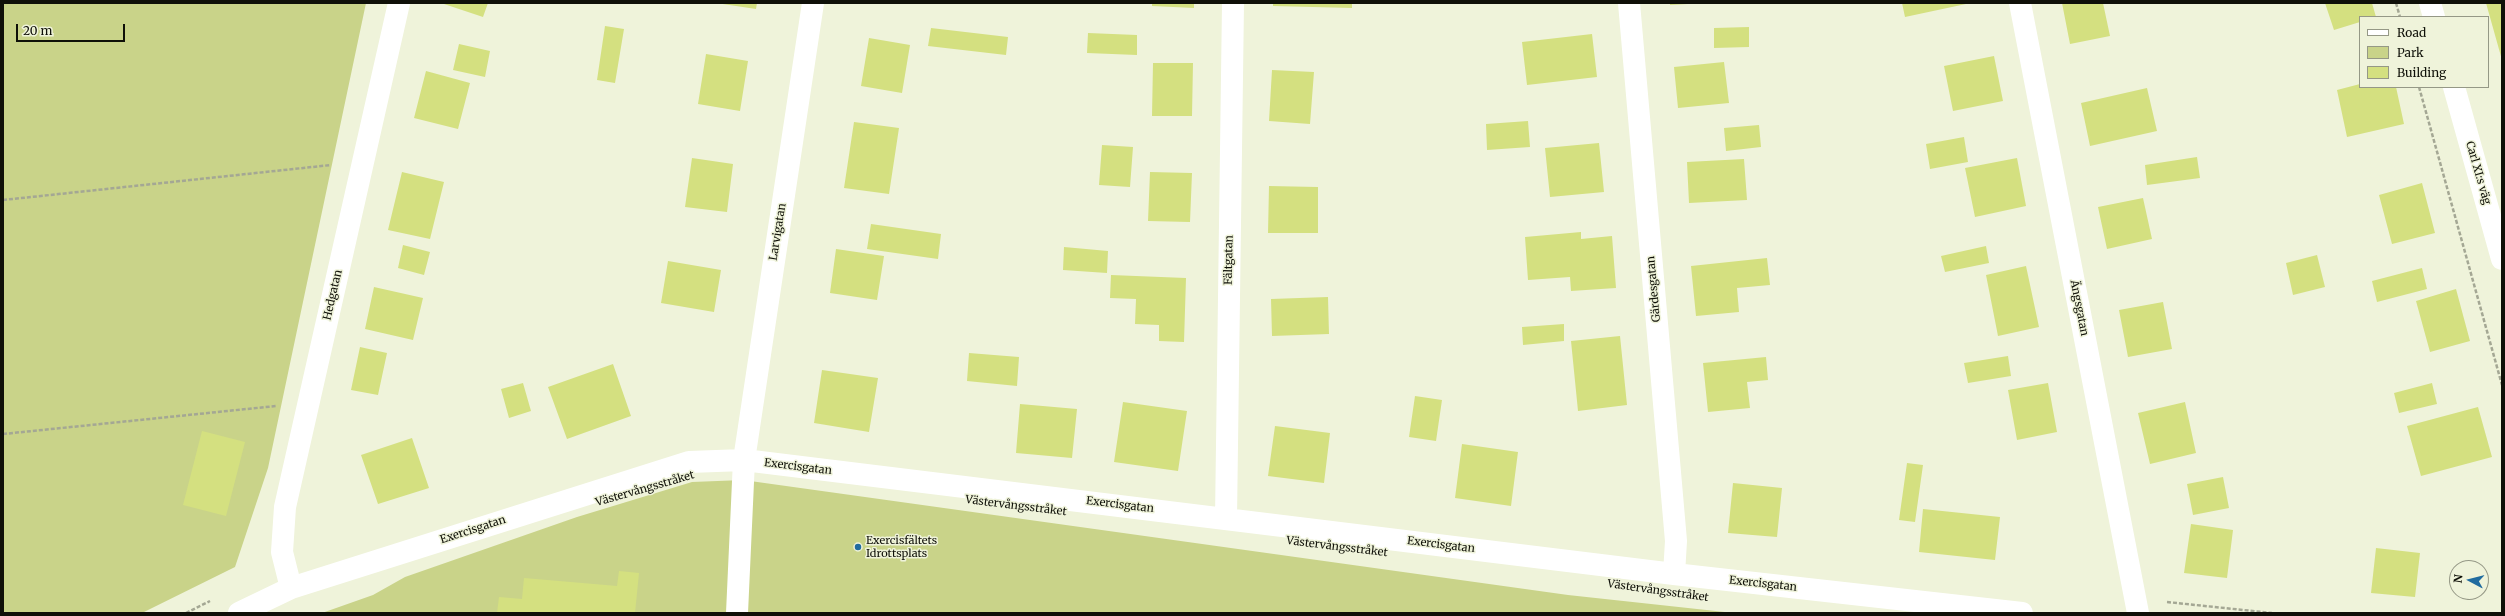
<!DOCTYPE html>
<meta charset="utf-8">
<style>
body{margin:0}
#map{position:relative;width:2505px;height:616px;overflow:hidden;background:#eff3da;font-family:Merriweather,serif}
canvas{display:block}
.frame{position:absolute;inset:0;border:4px solid #0f1008;pointer-events:none}
.legend{position:absolute;left:2359px;top:16px;width:130px;height:72px;box-sizing:border-box;background:#eff3da;border:1px solid #959886;margin:0;padding:5px 7px;list-style:none;font-size:12px;color:#0f1008}
.legend li{display:flex;align-items:center;gap:8px;height:20px}
.legend b{width:20px;border:1px solid #959886}
.north{position:absolute;left:2449px;top:560px;width:40px;height:40px;box-sizing:border-box;background:#eff3da;border:1px solid #959886;border-radius:50%;rotate:277deg;font-size:11px;font-weight:700;line-height:16px;text-align:center;color:#0f1008}
.north::after{content:'';display:block;margin:auto;width:14px;height:18px;background:#216c9f;clip-path:polygon(50% 0,100% 100%,50% 72%,0 100%)}
.scale{position:absolute;left:16px;top:24px;width:109px;height:18px;box-sizing:border-box;border:2px solid #0f1008;border-top:0;padding-left:5px;font-size:12px;line-height:14px;white-space:nowrap;color:#0f1008;-webkit-text-stroke:3px #eff3da;paint-order:stroke}
</style>
<div id="map">
<canvas width="2505" height="616"></canvas>
<div class="frame"></div>
<ul class="legend">
<li><b style="height:5px;background:#fff"></b>Road</li>
<li><b style="height:11px;background:#c9d389"></b>Park</li>
<li><b style="height:11px;background:#d4e080"></b>Building</li>
</ul>
<div class="north">N</div>
<div class="scale">20 m</div>
</div>
<script>
const ctx = document.querySelector('canvas').getContext('2d');
ctx.lineJoin = 'round';
function fillPath(path, color) { ctx.fillStyle = color; ctx.fill(path, 'evenodd'); }
const shape = rows => new Path2D(rows.map(r => 'M' + r).join(''));
function strokePath(path, color, width, dash) { ctx.strokeStyle = color; ctx.lineWidth = width; ctx.lineCap = dash ? 'butt' : 'round'; ctx.setLineDash(dash || []); ctx.stroke(path); }
function drawText(font, color, halo, rows, align = 'center') {
  ctx.font = font + ' Merriweather,serif'; ctx.lineWidth = 3; ctx.setLineDash([]); ctx.textBaseline = 'middle'; ctx.strokeStyle = halo; ctx.fillStyle = color; for (const [text, x, y, turn = 0] of rows) {
    ctx.save(); ctx.translate(x, y); ctx.rotate((+turn || 0) * Math.PI / 180); ctx.textAlign = isNaN(turn) ? turn : align; if (halo) ctx.strokeText(text, 0, 0); ctx.fillText(text, 0, 0); ctx.restore();
  }
}
fillPath(shape([
 [3,3,366,3,268,468,235,567,142,613,3,613],
 [743,480,1568,595,1734,613,322,613,373,595,405,577,577,517,692,482]
]), '#c9d389');
fillPath(shape([
 [441,3,488,3,483,17],
 [716,3,757,3,756,9],
 [1152,3,1194,3,1194,8,1152,6],
 [1273,3,1352,3,1352,8,1273,6],
 [1670,3,1687,3,1688,4,1670,5],
 [1902,3,1966,3,1966,4,1905,17],
 [2062,3,2103,3,2110,36,2070,44],
 [2325,3,2372,3,2376,17,2360,17,2360,22,2334,30],
 [2486,3,2502,3,2502,60],
 [605,26,624,29,615,83,597,80],
 [1749,27,1749,47,1714,48,1714,28],
 [931,28,1008,37,1006,55,928,46],
 [1088,33,1137,35,1137,55,1087,53],
 [1592,34,1597,77,1527,85,1522,42],
 [869,38,910,45,902,93,861,86],
 [459,44,490,51,485,77,453,70],
 [706,54,748,61,740,111,698,104],
 [1994,56,2003,101,1953,111,1944,66],
 [1724,62,1729,103,1678,108,1674,67],
 [1153,63,1193,63,1192,116,1152,116],
 [1272,70,1314,72,1310,124,1269,121],
 [426,71,470,83,458,129,414,118],
 [2360,84,2360,87,2396,87,2404,124,2347,137,2337,90],
 [2147,88,2157,131,2090,146,2081,103],
 [1528,121,1530,147,1487,150,1486,124],
 [854,122,899,128,889,194,844,188],
 [1759,125,1761,147,1726,151,1724,128],
 [1964,137,1968,162,1930,169,1926,144],
 [1599,143,1604,192,1550,197,1545,148],
 [1102,145,1133,147,1130,187,1099,185],
 [2197,157,2200,178,2147,185,2145,165],
 [692,158,733,164,727,212,685,207],
 [2017,158,2026,206,1975,217,1965,168],
 [1744,159,1747,200,1689,203,1687,162],
 [402,172,444,182,430,239,388,230],
 [1150,172,1192,173,1190,222,1148,221],
 [2422,183,2435,233,2392,244,2379,195],
 [1269,186,1318,187,1318,233,1268,233],
 [2143,198,2152,239,2107,249,2098,207],
 [871,224,941,234,938,259,867,249],
 [1581,232,1581,239,1612,236,1616,288,1571,291,1570,277,1528,280,1525,237],
 [403,245,430,252,424,275,398,268],
 [1986,246,1989,263,1945,272,1941,256],
 [1064,247,1108,251,1107,273,1063,270],
 [836,249,884,256,877,300,830,293],
 [2317,255,2325,287,2293,295,2286,263],
 [1767,258,1770,285,1737,288,1739,312,1696,316,1691,266],
 [668,261,721,270,714,312,661,303],
 [2026,266,2039,327,1998,336,1986,275],
 [2422,268,2427,289,2377,302,2372,281],
 [1111,275,1186,278,1184,342,1159,341,1159,325,1135,324,1136,299,1110,298],
 [374,287,423,298,413,340,365,329],
 [2456,289,2470,341,2430,352,2416,301],
 [1328,297,1329,334,1272,336,1271,299],
 [2163,302,2172,349,2128,357,2119,310],
 [1564,324,1564,341,1523,345,1522,327],
 [1620,336,1627,405,1578,411,1571,341],
 [360,347,387,353,378,395,351,390],
 [969,353,1019,357,1017,386,967,381],
 [2008,356,2011,376,1968,383,1964,363],
 [1766,357,1768,380,1747,382,1750,408,1708,412,1703,363],
 [613,364,631,416,567,439,548,387],
 [822,370,878,378,869,432,814,423],
 [523,383,531,411,509,418,501,389],
 [2048,383,2057,432,2017,440,2008,390],
 [2432,383,2437,404,2399,413,2394,393],
 [1415,396,1442,400,1436,441,1409,437],
 [1123,402,1187,411,1178,471,1114,462],
 [2185,402,2196,453,2150,464,2138,413],
 [1020,404,1077,409,1072,458,1016,453],
 [2478,407,2492,457,2421,476,2407,426],
 [1275,426,1330,433,1324,483,1268,476],
 [202,431,245,442,226,516,183,505],
 [412,438,429,488,378,504,361,455],
 [1462,444,1518,452,1511,506,1455,498],
 [1907,463,1923,465,1915,522,1899,520],
 [2223,477,2229,508,2193,515,2187,484],
 [1733,483,1782,488,1777,537,1728,533],
 [1923,509,2000,517,1995,560,1919,552],
 [2191,524,2233,530,2227,578,2184,573],
 [2376,548,2420,553,2415,597,2371,593],
 [619,571,639,573,635,613,497,613,499,597,522,599,524,578,617,586]
]), '#d4e080');
strokePath(shape([
 [2396,3,2400,17],
 [2419,87,2502,385],
 [3,200,331,165],
 [3,434,276,406],
 [2167,602,2272,613],
 [186,613,210,601]
]), '#a4a794', 2.5, [4, 2]);
strokePath(shape([
 [1629,3,1676,541,1674,574],
 [2020,3,2138,613],
 [2430,3,2434,17],
 [2454,87,2502,259],
 [1226,518,1233,3],
 [291,588,282,552,285,507,399,3],
 [239,613,291,588,689,462,744,460,1674,574,2022,613],
 [737,613,744,460,813,3]
]), '#fff', 22);
for (const [x, y, r, color] of [
 [858,547,4,"#216c9f"]
]) { const dot = new Path2D(); dot.arc(x, y, r, 0, 2 * Math.PI); ctx.fillStyle = color; ctx.fill(dot); strokePath(dot, '#eff3da', 1.5); }
drawText('11px', '#0f1008', '#eff3da', [
 ["Carl XI:s väg",2478,173,74],
 ["Larvigatan",778,232,-81],
 ["Fältgatan",1229,260,-89],
 ["Gärdesgatan",1654,289,-95],
 ["Hedgatan",333,295,-77],
 ["Ängsgatan",2079,308,79],
 ["Exercisgatan",798,467,7],
 ["Västervångsstråket",645,489,-16],
 ["Exercisgatan",1120,505,7],
 ["Västervångsstråket",1016,506,7],
 ["Exercisgatan",473,530,-18],
 ["Exercisgatan",1441,545,7],
 ["Västervångsstråket",1337,547,7],
 ["Exercisgatan",1763,584,6],
 ["Västervångsstråket",1658,591,8]
]);
drawText('11px', '#0f1008', '#eff3da', [
 ["Exercisfältets",866,541],
 ["Idrottsplats",866,554]
], 'left');
</script>
